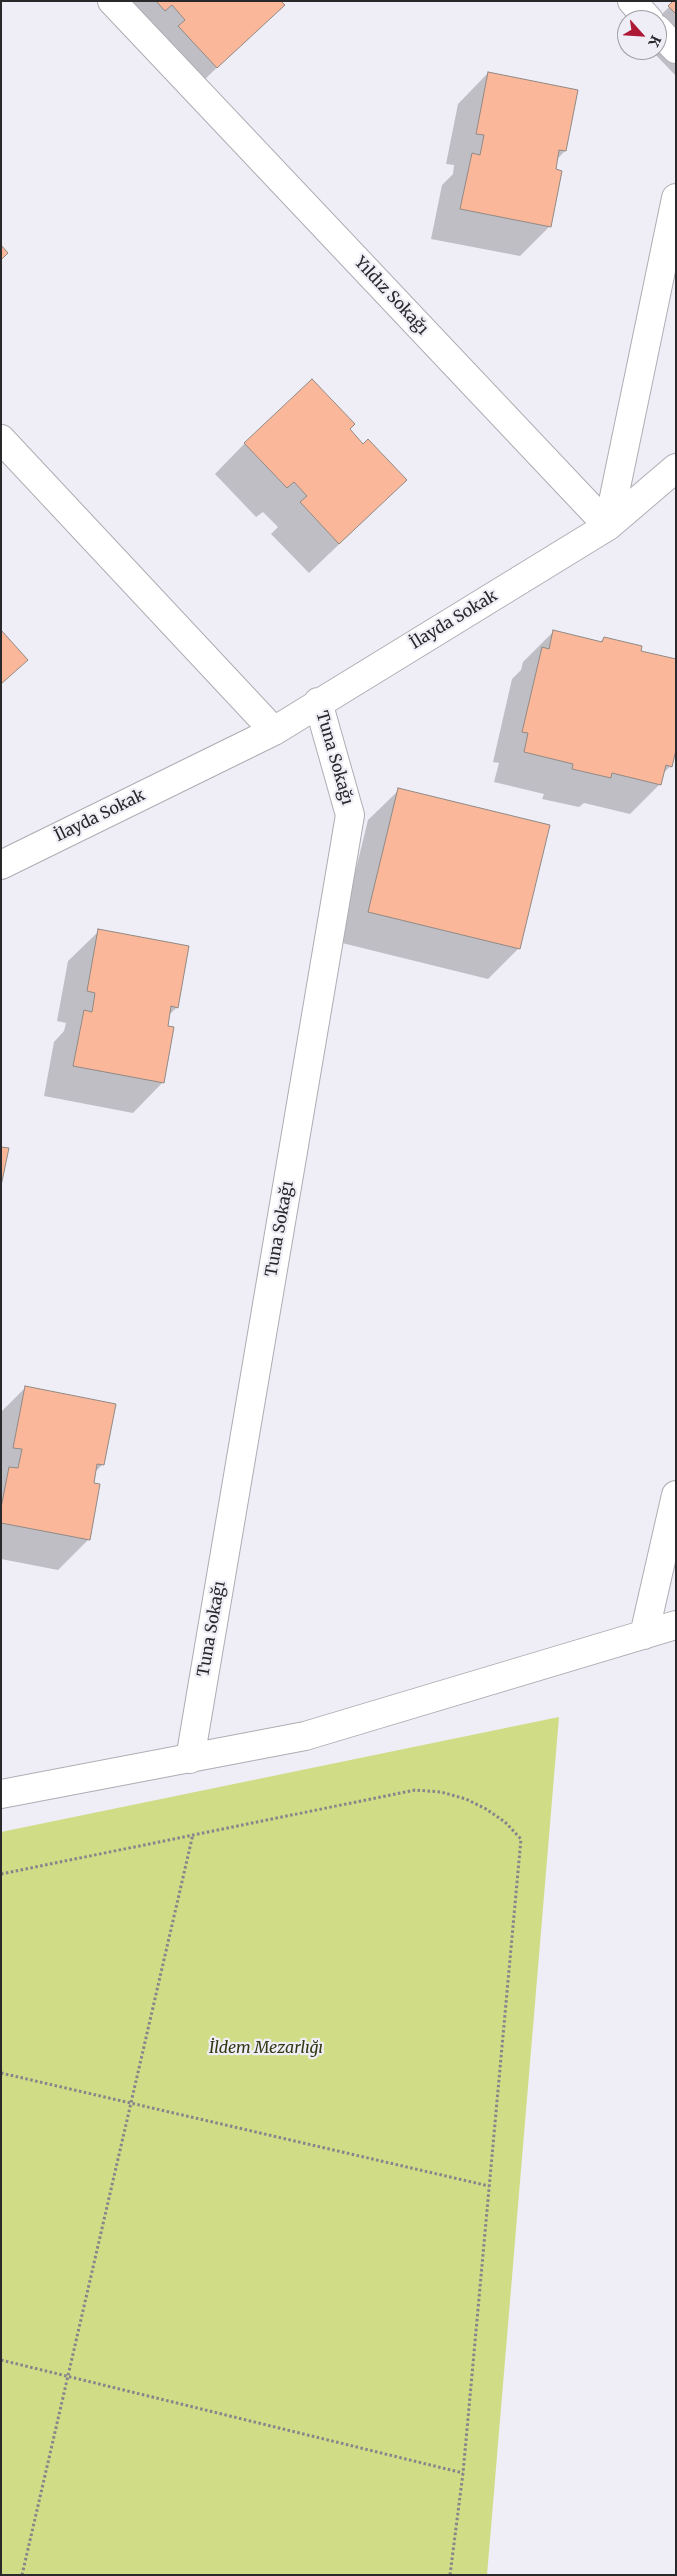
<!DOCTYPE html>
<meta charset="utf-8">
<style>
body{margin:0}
#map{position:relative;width:677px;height:2576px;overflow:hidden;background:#efeef6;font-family:Merriweather,serif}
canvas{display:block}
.frame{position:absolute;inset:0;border:2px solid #29292c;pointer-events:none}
.north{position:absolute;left:617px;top:10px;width:50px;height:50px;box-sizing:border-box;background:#efeef6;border:1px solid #a09fa5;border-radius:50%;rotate:116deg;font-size:14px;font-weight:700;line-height:20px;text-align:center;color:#29292c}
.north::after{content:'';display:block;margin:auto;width:18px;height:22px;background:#ad1935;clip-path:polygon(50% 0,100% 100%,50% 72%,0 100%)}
</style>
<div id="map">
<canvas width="677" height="2576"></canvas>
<div class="frame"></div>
<div class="north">K</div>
</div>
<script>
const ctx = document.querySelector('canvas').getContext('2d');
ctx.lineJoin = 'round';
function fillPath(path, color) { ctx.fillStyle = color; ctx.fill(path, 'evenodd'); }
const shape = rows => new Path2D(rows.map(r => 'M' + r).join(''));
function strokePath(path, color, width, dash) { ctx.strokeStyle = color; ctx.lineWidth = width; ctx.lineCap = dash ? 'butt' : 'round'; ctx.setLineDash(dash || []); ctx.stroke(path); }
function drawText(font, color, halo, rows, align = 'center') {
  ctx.font = font + ' Merriweather,serif'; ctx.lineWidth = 4.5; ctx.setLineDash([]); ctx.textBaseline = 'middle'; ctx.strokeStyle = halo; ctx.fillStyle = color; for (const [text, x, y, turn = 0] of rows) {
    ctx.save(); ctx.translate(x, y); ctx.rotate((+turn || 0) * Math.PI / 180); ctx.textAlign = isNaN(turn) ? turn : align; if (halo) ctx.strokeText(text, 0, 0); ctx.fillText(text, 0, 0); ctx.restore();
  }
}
fillPath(shape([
 [559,1717,487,2575,1,2575,1,1832]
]), '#d0dc86');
fillPath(shape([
 [99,1,279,1,283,5,186,97],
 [675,1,676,1,676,76,651,50,657,50,656,20],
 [488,73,565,151,556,160,550,226,520,256,431,239,442,185,453,174,454,165,446,164,458,104],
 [348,429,363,445,375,510,309,573,271,534,278,527,263,512,256,517,215,474,245,443],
 [554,631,600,642,604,638,640,652,671,766,662,774,660,784,630,814,584,803,579,807,542,799,544,794,494,782,499,763,493,762,512,679,521,670,523,662],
 [399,790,519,948,488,979,338,942,368,820],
 [99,931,177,1007,168,1016,163,1082,133,1113,44,1096,54,1042,64,1031,66,1023,57,1021,68,961],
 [26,1387,103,1464,94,1473,92,1484,99,1485,88,1540,58,1570,1,1559,1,1412]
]), '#0003');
const building = shape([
 [156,1,281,1,285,5,217,68,178,26,185,20,172,5,165,11,156,1],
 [673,1,676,1,676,14,668,6,673,1],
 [488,72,578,90,566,151,559,150,556,169,562,171,551,227,460,209,472,153,480,155,484,135,476,134,488,72],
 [1,245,8,253,1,260,1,245],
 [312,379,355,424,350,429,363,444,368,439,407,480,339,544,300,502,307,496,294,482,287,488,244,443,312,379],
 [1,630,28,660,1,684,1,630],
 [553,630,602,642,604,637,642,646,641,651,676,659,676,750,672,767,666,765,661,785,612,773,611,778,572,769,573,764,524,752,528,733,522,732,542,647,549,649,553,630],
 [398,788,550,825,520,949,368,912,398,788],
 [98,929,189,946,178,1008,171,1006,168,1026,174,1027,164,1083,73,1066,84,1010,92,1012,95,993,87,991,98,929],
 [1,1147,9,1148,1,1186,1,1147],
 [25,1386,116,1404,104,1465,97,1464,94,1483,100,1484,90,1540,1,1523,1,1508,9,1467,18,1468,22,1449,13,1448,25,1386]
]);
fillPath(building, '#fbb799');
strokePath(building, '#908985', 1);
const street = shape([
 [112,1,608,526,676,468],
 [632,1,649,20],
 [657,29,676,49],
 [1,439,274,731],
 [1,865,274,731,608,526,676,198],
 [644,1635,676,1495],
 [190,1759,350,815,318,702],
 [1,1794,305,1736,676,1625]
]);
strokePath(street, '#aeadb4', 30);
strokePath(shape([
 [1,1874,415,1790,441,1792,466,1799,486,1809,505,1822,521,1839,463,2473,450,2575],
 [1,2073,489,2186],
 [1,2360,463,2473],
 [22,2575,193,1834]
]), '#86858b', 3, [2.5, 2.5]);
strokePath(street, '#fff', 28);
drawText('16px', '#29292c', '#efeef6', [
 ["Yıldız Sokağı",391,296,47],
 ["İlayda Sokak",454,620,-31],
 ["Tuna Sokağı",334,758,74],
 ["İlayda Sokak",100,816,-26],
 ["Tuna Sokağı",280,1229,-80],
 ["Tuna Sokağı",212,1629,-80]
]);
drawText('italic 16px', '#333813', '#efeef6', [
 ["İldem Mezarlığı",266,2048]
]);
</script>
